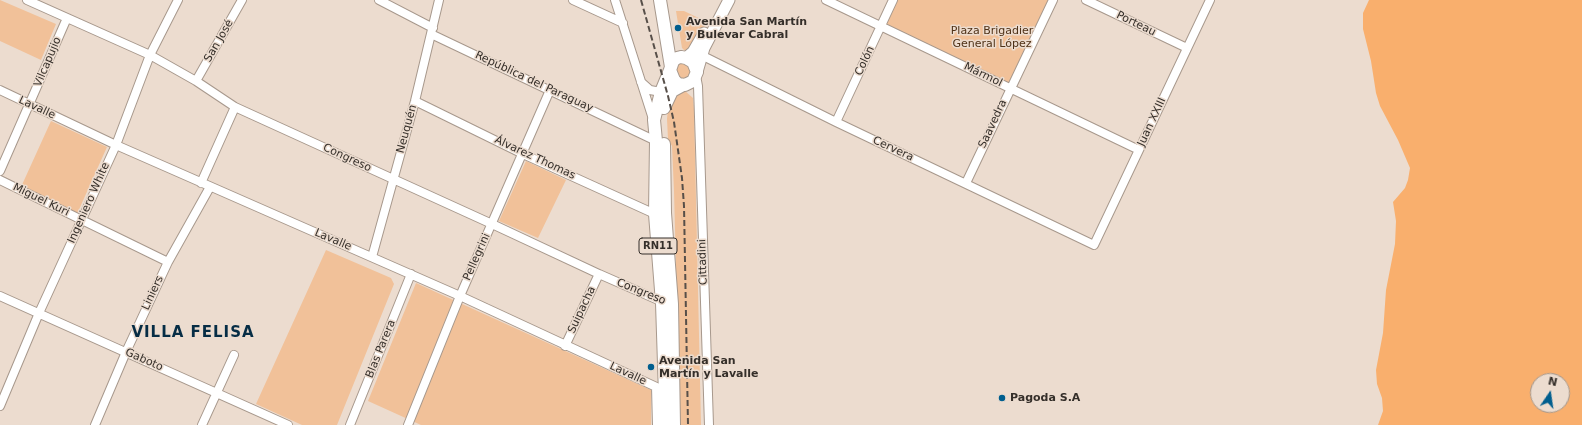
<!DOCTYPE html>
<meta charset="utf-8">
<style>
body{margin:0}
#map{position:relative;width:1582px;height:425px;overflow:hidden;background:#ecdccf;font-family:"DejaVu Sans",sans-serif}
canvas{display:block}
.north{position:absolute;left:1530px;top:373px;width:40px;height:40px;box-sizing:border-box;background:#ecdccf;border:1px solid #a3978d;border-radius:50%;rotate:13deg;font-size:11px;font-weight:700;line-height:16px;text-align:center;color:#352f2a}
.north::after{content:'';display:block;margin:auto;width:14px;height:18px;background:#005e8e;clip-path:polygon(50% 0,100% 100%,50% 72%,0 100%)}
</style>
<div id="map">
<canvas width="1582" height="425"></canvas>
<div class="north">N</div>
</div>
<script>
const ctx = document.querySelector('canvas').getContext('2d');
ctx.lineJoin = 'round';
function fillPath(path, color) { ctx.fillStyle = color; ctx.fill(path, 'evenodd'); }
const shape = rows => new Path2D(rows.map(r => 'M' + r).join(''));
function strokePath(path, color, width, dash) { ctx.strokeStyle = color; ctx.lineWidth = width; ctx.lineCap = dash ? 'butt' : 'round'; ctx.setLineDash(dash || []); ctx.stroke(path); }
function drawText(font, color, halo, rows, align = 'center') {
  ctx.font = font + ' "DejaVu Sans",sans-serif'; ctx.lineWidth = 3; ctx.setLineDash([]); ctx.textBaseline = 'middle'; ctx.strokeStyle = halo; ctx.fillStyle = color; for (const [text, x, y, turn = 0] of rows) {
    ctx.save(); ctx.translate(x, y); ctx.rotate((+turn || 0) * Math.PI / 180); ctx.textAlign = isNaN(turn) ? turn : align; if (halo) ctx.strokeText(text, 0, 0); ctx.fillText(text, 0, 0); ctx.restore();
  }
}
fillPath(shape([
 [0,0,56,24,41,60,0,41],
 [893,0,1053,0,1010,88,881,26],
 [676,11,684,11,707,22,699,40,689,51,684,50,682,48],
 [677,63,690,63,691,75,681,82,675,69],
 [685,91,693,98,694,109,701,425,679,425,679,383,674,191,672,146,668,139,667,119,668,109,678,92],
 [51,121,107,147,77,214,21,187],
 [526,161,566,180,538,238,499,221],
 [326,250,391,278,394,284,337,425,302,425,256,404],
 [416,283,651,390,651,425,421,425,368,401]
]), '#f1c199');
fillPath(shape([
 [1369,0,1582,0,1582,425,1378,425,1383,411,1382,398,1377,384,1376,370,1383,333,1386,290,1395,244,1396,221,1393,202,1405,188,1408,180,1410,168,1398,140,1380,106,1376,93,1371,61,1363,29,1363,13],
 [1538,381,1562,381,1562,405,1538,405]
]), '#f9af6d');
const minor = shape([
 [27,0,150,55,196,81,235,107,492,224,599,274,665,303],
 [379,0,433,28],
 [573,0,623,23],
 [615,0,653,119],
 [826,0,1139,150],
 [1086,0,1187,48],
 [431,34,656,141],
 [697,53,836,122,1094,245,1210,0],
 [696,76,698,86,709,425],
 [196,81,242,0],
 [641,82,650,90,661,92],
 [0,90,116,145,460,296,665,391],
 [415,101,523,154,655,214],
 [836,122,893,0],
 [0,171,67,18],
 [0,180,168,262],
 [201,183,235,107],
 [966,183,1053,0],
 [372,257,415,101,439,0],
 [0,296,288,425],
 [565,346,599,274],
 [656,387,657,425],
 [0,406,39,313,116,145,150,55,178,0],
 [95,425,126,352,168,262,210,187],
 [202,425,234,355],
 [350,425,411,274],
 [408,425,460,296,550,90]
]);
const secondary = shape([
 [686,58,693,52,704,33],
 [697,72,704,48,729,0]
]);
const primary = shape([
 [660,0,671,67],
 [681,57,686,58,693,62,697,72,693,81,685,85,678,84,674,80,670,70,673,61,677,58,681,57],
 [664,108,672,91,683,85],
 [664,144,665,213,672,304,674,425],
 [666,425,662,303,655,214,656,141,654,120,661,92,670,70]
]);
strokePath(minor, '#a7988c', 10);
strokePath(secondary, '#a7988c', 13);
strokePath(primary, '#a7988c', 14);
strokePath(minor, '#fff', 8);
strokePath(secondary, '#fff', 11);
strokePath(primary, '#fff', 12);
strokePath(shape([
 [641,0,668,96,674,122,682,178,684,206,688,425]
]), '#574f49', 2, [6, 3]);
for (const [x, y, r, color] of [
 [678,28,4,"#005e8e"],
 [651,367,4,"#005e8e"],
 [1002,398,4,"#005e8e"]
]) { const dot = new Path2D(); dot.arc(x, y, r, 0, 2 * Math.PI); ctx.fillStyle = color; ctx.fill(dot); strokePath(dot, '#ecdccf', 1.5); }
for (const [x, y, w] of [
 [658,246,38]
]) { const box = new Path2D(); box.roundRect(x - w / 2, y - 8, w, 16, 3); ctx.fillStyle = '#ecdccf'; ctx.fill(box); strokePath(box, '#352f2a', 1); }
drawText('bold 10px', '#352f2a', null, [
 ["RN11",658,246]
]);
drawText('bold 11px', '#352f2a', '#ecdccf', [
 ["Avenida San Martín",686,22],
 ["y Bulevar Cabral",686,35],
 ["Avenida San",659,361],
 ["Martín y Lavalle",659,374],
 ["Pagoda S.A",1010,398]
], 'left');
drawText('11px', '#352f2a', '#ecdccf', [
 ["Porteau",1136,24,26],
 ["San José",219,41,-60],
 ["Colón",865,61,-65],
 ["Vilcapujio",48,62,-67],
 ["Mármol",983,75,26],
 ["República del Paraguay",534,82,25],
 ["Lavalle",37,108,25],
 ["Juan XXIII",1152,122,-65],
 ["Saavedra",993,124,-65],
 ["Neuquén",407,129,-75],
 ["Cervera",893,149,25],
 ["Congreso",347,158,25],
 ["Álvarez Thomas",535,158,25],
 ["Miguel Kuri",41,200,26],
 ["Ingeniero White",89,203,-66],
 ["Lavalle",333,240,23],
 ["Pellegrini",477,257,-66],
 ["Cittadini",703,262,-92],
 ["Congreso",641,292,22],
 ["Liniers",153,293,-65],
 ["Suipacha",582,310,-65],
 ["Blas Parera",381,349,-68],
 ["Gaboto",144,360,24],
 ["Lavalle",628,374,25]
]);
drawText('11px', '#4f3116', '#ecdccf', [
 ["Plaza Brigadier",992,31],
 ["General López",992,44]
]);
ctx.letterSpacing = '1px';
drawText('bold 15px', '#062d45', '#ecdccf', [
 ["VILLA FELISA",193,333]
]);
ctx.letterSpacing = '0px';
</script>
